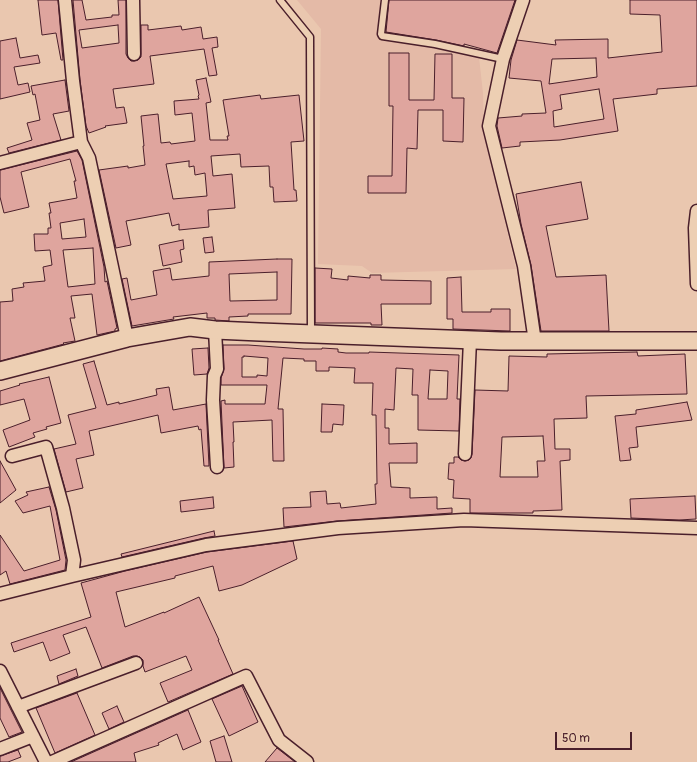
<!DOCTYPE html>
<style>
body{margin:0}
#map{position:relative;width:697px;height:762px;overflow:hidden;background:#eac7af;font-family:Pangolin,sans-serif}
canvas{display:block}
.scale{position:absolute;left:555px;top:732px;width:77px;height:18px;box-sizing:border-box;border:2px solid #4a1f2b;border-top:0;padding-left:5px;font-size:12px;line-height:14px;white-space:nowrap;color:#4a1f2b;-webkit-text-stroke:3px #edcfb3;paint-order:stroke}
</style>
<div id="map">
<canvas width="697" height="762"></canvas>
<div class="scale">50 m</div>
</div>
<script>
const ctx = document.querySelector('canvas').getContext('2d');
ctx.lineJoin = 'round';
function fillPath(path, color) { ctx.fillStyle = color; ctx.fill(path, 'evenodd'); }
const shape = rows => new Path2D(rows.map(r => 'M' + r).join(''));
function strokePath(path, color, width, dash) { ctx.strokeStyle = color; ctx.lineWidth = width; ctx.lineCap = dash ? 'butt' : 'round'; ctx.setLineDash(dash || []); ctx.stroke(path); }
fillPath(shape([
 [297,0,380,0,380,37,460,50,460,53,479,57,483,93,484,132,516,269,372,273,362,266,318,264,321,29]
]), '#e4baa7');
const building = shape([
 [38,0,58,0,63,60,61,60,56,33,42,35,38,0],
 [73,0,82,0,86,20,112,17,112,15,119,15,118,0,126,0,126,54,128,58,131,61,134,61,138,60,141,57,141,25,148,25,148,30,181,26,182,30,201,27,203,39,217,37,218,47,212,48,217,75,209,76,204,49,150,56,154,84,113,89,116,108,124,107,127,123,105,126,106,127,89,133,86,126,80,80,73,0],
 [118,25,119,43,82,48,79,30,118,25],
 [389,0,515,0,497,53,464,44,464,46,436,40,386,32,389,0],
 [630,0,697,0,697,86,657,89,657,94,613,99,618,131,560,140,520,142,520,146,502,148,497,126,498,118,522,116,522,114,546,113,541,81,509,78,511,60,517,40,556,45,555,40,608,39,608,58,662,52,660,15,630,14,630,0],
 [596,58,597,77,549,84,552,59,596,58],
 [599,89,604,119,554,127,553,111,562,109,560,95,599,89],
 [16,38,20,58,38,55,40,63,14,67,18,85,28,83,30,92,0,99,0,41,16,38],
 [389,53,409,53,409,100,434,100,435,54,452,54,452,98,464,98,463,142,443,141,443,110,418,110,417,149,407,148,406,193,368,193,368,176,392,176,393,106,389,106,389,53],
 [206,78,211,102,206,103,210,140,228,140,227,136,229,136,223,100,260,95,261,99,299,95,304,141,291,142,294,190,296,190,297,201,274,202,273,187,270,187,269,166,241,167,240,154,211,156,213,176,232,174,235,208,208,210,209,227,179,230,179,224,172,226,169,213,126,221,131,245,116,248,99,170,128,166,128,168,145,165,143,146,144,146,141,116,158,114,161,143,170,142,171,144,195,141,192,113,175,115,174,101,199,99,198,96,199,95,196,80,206,78],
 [189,161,189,167,194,166,195,175,205,173,207,196,173,199,166,164,189,161],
 [65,80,69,111,53,114,61,140,9,153,7,148,32,140,27,123,40,120,35,94,33,95,31,86,65,80],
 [77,151,82,160,104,267,105,282,107,281,117,328,115,329,115,331,97,335,92,294,71,296,75,318,70,318,75,341,63,343,64,344,0,361,0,302,13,301,12,289,24,287,23,283,45,281,43,267,52,265,50,250,35,251,34,234,48,234,48,228,51,228,49,213,51,213,49,203,77,198,74,181,76,181,70,159,21,172,29,207,4,213,0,197,0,170,77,151],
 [84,219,86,237,62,239,60,223,84,219],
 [93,248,95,284,68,287,63,250,93,248],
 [581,182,588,219,546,226,556,277,606,275,609,331,541,331,531,265,521,224,516,194,581,182],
 [212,237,214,252,205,253,203,238,212,237],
 [183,240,184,249,180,250,182,262,163,266,159,245,183,240],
 [277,259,292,259,291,314,248,314,248,316,229,317,229,321,215,320,215,318,207,318,207,313,173,317,174,319,132,326,122,279,127,278,131,300,157,295,153,271,170,268,172,280,209,276,209,262,277,259],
 [277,272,277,300,230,301,229,274,277,272],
 [315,268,332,269,331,278,348,280,348,276,370,278,370,275,381,275,381,280,431,281,431,304,381,304,382,325,371,325,371,323,315,323,315,268],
 [461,277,462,312,491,312,491,309,510,309,510,331,453,329,453,319,447,319,447,278,461,277],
 [223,345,248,345,304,349,322,349,322,348,338,349,338,352,346,353,369,353,369,352,459,355,457,399,460,399,459,431,418,430,418,395,412,395,413,369,396,368,394,410,385,409,385,428,389,428,389,444,417,443,417,463,389,463,391,487,410,488,410,498,437,497,437,509,452,508,452,513,337,521,284,527,283,508,311,507,310,492,326,491,327,504,340,503,341,508,376,504,375,484,377,484,376,415,372,415,373,383,354,383,355,368,329,367,329,371,316,371,316,361,304,361,304,359,283,358,278,409,283,409,284,461,273,461,272,420,233,422,234,442,233,442,234,467,224,468,221,401,225,400,225,404,265,404,267,385,221,385,221,378,224,369,223,345],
 [244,356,268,358,267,376,257,375,257,377,242,377,242,357,244,357,244,356],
 [430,370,448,371,447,399,428,399,430,370],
 [208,348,209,368,207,374,194,375,192,349,208,348],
 [637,352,638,356,685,354,687,394,586,396,587,418,554,419,555,449,570,449,570,460,560,461,562,510,533,511,533,513,470,513,470,499,453,498,454,480,448,479,449,463,454,463,454,457,458,457,461,460,465,461,469,460,471,458,472,454,475,390,508,391,509,356,547,357,547,354,637,352],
 [543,436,545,461,537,461,538,477,500,477,502,437,543,436],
 [94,361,107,405,119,402,119,404,157,395,156,389,169,387,173,410,206,404,209,466,204,466,201,429,199,430,198,426,161,433,158,415,89,431,94,455,76,459,83,488,66,492,54,449,76,444,68,415,96,408,83,364,94,361],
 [49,377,61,423,46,427,47,429,33,433,35,437,9,447,3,430,30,420,24,399,0,405,0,391,20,385,19,384,49,377],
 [687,402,692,420,636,427,638,447,629,448,631,460,620,461,615,416,636,414,636,410,687,402],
 [322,404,344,405,343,425,333,424,332,432,321,432,322,404],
 [0,461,16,490,0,503,0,461],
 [49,487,56,510,66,560,65,570,10,584,6,571,0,575,0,535,24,571,60,560,50,506,23,513,15,501,28,495,26,492,49,487],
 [695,496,696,519,679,520,631,518,630,499,695,496],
 [213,497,214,508,181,512,180,501,213,497],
 [214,531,215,536,204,538,122,557,121,554,214,531],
 [293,541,297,559,242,585,219,591,213,566,175,576,175,578,116,592,125,627,164,612,164,613,199,597,219,640,218,640,233,674,168,702,160,683,192,670,186,656,145,672,143,666,143,660,140,657,137,656,133,656,102,668,86,627,63,635,70,653,50,661,43,642,14,652,11,643,91,617,81,583,125,571,207,552,293,541],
 [76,669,78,676,59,684,57,676,76,669],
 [242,686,258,722,229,736,212,699,242,686],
 [0,688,22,732,9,737,0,718,0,688],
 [77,693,95,735,55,753,36,708,77,693],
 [117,706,124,722,109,729,102,713,117,706],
 [188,710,201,742,183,750,177,734,158,743,159,745,134,753,136,762,71,762,188,710],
 [224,736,232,762,216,762,210,741,224,736],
 [277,748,295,762,265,762,277,748],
 [18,750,21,757,8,762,0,762,0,756,18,750]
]);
fillPath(building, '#dfa59e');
strokePath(building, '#4a1f2b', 1);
const lane = shape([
 [280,0,310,37,311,333],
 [385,0,381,34,382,36,435,44,503,59]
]);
const street = shape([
 [65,0,73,81,81,142,89,158,127,338],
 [133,0,134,54],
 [523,0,503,59,489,126,524,266,535,342],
 [0,163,81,142],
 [697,211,695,228,697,284],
 [215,330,217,369,214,376,213,400,217,467],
 [465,454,470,340],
 [72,576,206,545,338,528,464,520,697,528],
 [0,594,72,576,74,560,63,508,46,447,12,456],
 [0,671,46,762],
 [18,707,136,663],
 [0,749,33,736],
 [52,762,246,676,279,740,307,762]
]);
const secondary = shape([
 [0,371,127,338,190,327,215,330,260,332,501,341,697,341]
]);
strokePath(lane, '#4a1f2b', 9);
strokePath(street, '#4a1f2b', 15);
strokePath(secondary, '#4a1f2b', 20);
strokePath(lane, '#edcfb3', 6);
strokePath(street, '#edcfb3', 12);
strokePath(secondary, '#edcfb3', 17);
</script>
